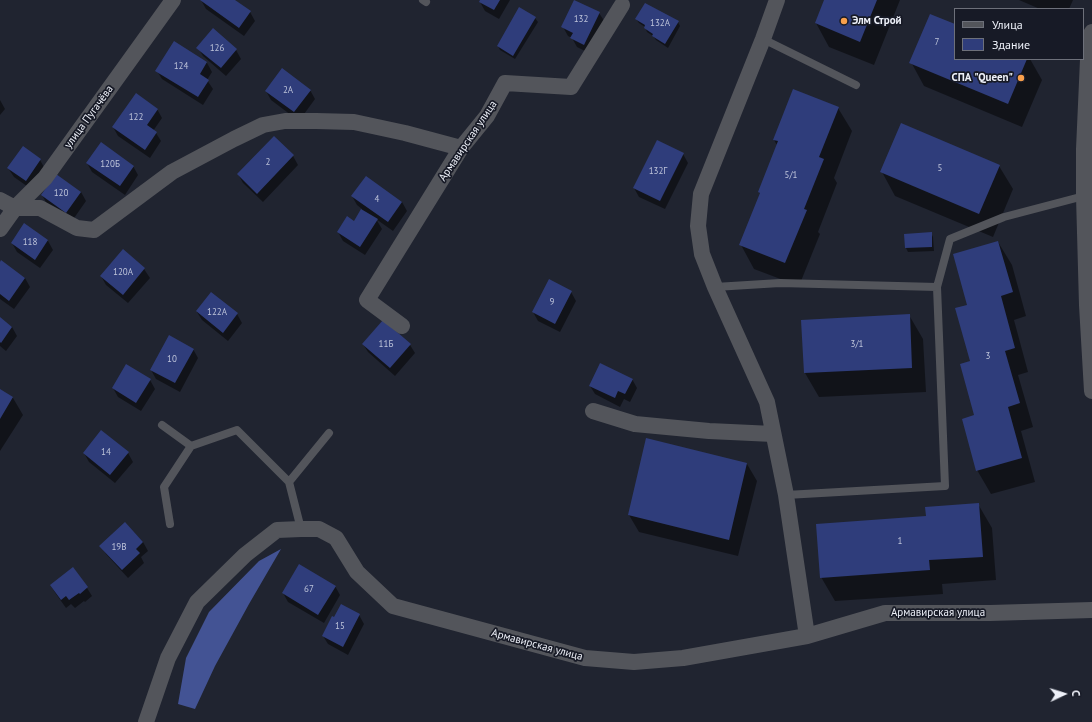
<!DOCTYPE html>
<meta charset="utf-8">
<style>
body{margin:0}
#map{position:relative;width:1092px;height:722px;overflow:hidden;background:#202430;font-family:"PT Sans",sans-serif}
canvas{display:block}
.legend{position:absolute;left:954px;top:8px;width:130px;height:52px;box-sizing:border-box;background:#171a26;border:1px solid #6d707a;margin:0;padding:5px 7px;list-style:none;font-size:12px;color:#eef1f9}
.legend li{display:flex;align-items:center;gap:8px;height:20px}
.legend b{width:20px;border:1px solid #6d707a}
.north{position:absolute;left:1044px;top:674px;width:40px;height:40px;-webkit-text-stroke:3px #171a26;paint-order:stroke;rotate:86deg;font-size:11px;font-weight:700;line-height:16px;text-align:center;color:#eef1f9}
.north::after{content:'';display:block;margin:auto;width:14px;height:18px;background:#eef1f9;clip-path:polygon(50% 0,100% 100%,50% 72%,0 100%)}
</style>
<div id="map">
<canvas width="1092" height="722"></canvas>
<ul class="legend">
<li><b style="height:5px;background:#53555b"></b>Улица</li>
<li><b style="height:11px;background:#2f3d7b"></b>Здание</li>
</ul>
<div class="north">С</div>
</div>
<script>
const ctx = document.querySelector('canvas').getContext('2d');
ctx.lineJoin = 'round';
function fillPath(path, color) { ctx.fillStyle = color; ctx.fill(path, 'evenodd'); }
const shape = rows => new Path2D(rows.map(r => 'M' + r).join(''));
function strokePath(path, color, width, dash) { ctx.strokeStyle = color; ctx.lineWidth = width; ctx.lineCap = dash ? 'butt' : 'round'; ctx.setLineDash(dash || []); ctx.stroke(path); }
function drawText(font, color, halo, rows, align = 'center') {
  ctx.font = font + ' "PT Sans",sans-serif'; ctx.lineWidth = 3.5; ctx.setLineDash([]); ctx.textBaseline = 'middle'; ctx.strokeStyle = halo; ctx.fillStyle = color; for (const [text, x, y, turn = 0] of rows) {
    ctx.save(); ctx.translate(x, y); ctx.rotate((+turn || 0) * Math.PI / 180); ctx.textAlign = isNaN(turn) ? turn : align; if (halo) ctx.strokeText(text, 0, 0); ctx.fillText(text, 0, 0); ctx.restore();
  }
}
fillPath(shape([
 [281,549,249,604,215,666,195,709,178,704,186,658,209,612,259,561]
]), '#435394');
fillPath(shape([
 [201,0,233,0,250,12,255,21,244,36,206,9],
 [481,0,510,0,499,19,485,11,480,2],
 [825,0,900,0,874,65,829,47,816,23],
 [1019,0,1073,0,1069,9,1040,9],
 [599,13,605,22,589,53,577,47,572,38,568,36,563,27],
 [535,18,538,22,515,59,500,50,498,46],
 [636,19,678,22,680,26,668,48,656,40,653,36,647,32,645,27,639,23],
 [955,25,955,59,1030,59,1042,80,1022,127,924,86,911,62],
 [174,43,207,63,212,72,207,80,213,89,203,105,162,79,157,71],
 [198,48,236,50,241,59,226,76,203,56],
 [310,90,315,99,299,121,271,100,266,91],
 [0,100,5,109,0,115],
 [838,108,852,131,834,178,837,183,818,232,820,234,799,286,754,269,741,245,761,195,759,192,777,145,774,140],
 [157,109,162,118,153,131,156,133,161,141,150,158,118,136,113,127],
 [274,137,293,156,298,165,263,202,243,183,238,174],
 [683,154,688,163,665,209,639,197,634,188],
 [40,160,45,169,31,189,14,177,8,168],
 [87,163,133,166,138,175,125,195,92,172],
 [999,166,1013,189,993,237,895,196,882,172],
 [81,192,86,201,72,221,47,204,42,195],
 [352,196,402,202,407,211,393,231,376,219,382,229,365,255,343,241,338,232,354,222,362,209,357,205],
 [25,225,48,241,53,250,40,268,17,252,12,243],
 [931,233,933,237,934,251,908,252,906,248],
 [998,242,1012,265,1026,316,1014,320,1028,372,1018,375,1033,427,1021,431,1035,482,991,494,977,470,975,416,971,361,969,305],
 [123,250,144,269,150,278,128,303,106,285,101,276],
 [0,263,25,278,30,287,14,309,0,299],
 [571,292,576,301,560,332,538,321,533,312],
 [211,294,237,314,242,323,228,341,202,320,197,312],
 [909,315,923,339,926,392,819,397,805,373],
 [0,319,12,327,17,336,6,351,0,346],
 [363,344,410,345,415,353,395,376,368,352],
 [193,349,198,358,180,392,156,379,151,370],
 [632,379,637,388,630,402,624,399,620,407,595,394,590,386],
 [150,380,155,389,141,411,118,397,113,388],
 [0,390,13,398,23,415,0,451],
 [84,453,128,453,133,462,115,483,89,462],
 [747,464,757,481,738,556,639,532,629,515],
 [978,504,992,528,996,580,942,584,943,594,835,601,821,577,927,517],
 [125,523,143,542,148,551,141,557,144,563,128,578,106,554,101,546],
 [72,569,87,588,92,596,85,602,84,601,75,608,71,604,66,608,56,594,51,586],
 [335,586,340,595,324,623,288,602,283,593],
 [359,615,364,624,348,655,328,644,323,636,334,619]
]), '#0007');
fillPath(shape([
 [200,0,235,0,251,11,239,28],
 [480,0,500,0,494,10,479,2],
 [574,0,600,12,584,45,570,38,573,33,561,27],
 [824,0,877,0,860,42,815,23],
 [645,3,679,21,665,44,652,36,653,34,644,28,645,25,635,19],
 [519,7,536,17,513,56,497,46],
 [930,14,955,24,955,59,1027,59,1008,104,909,63],
 [213,28,237,49,221,68,196,48],
 [174,41,207,62,200,74,209,80,198,97,155,71],
 [282,68,311,90,294,112,265,91],
 [793,89,839,107,819,157,824,159,804,209,807,210,785,263,739,245,760,193,758,192,778,141,773,140],
 [136,93,158,109,147,125,157,132,145,150,112,127],
 [901,123,1000,165,979,214,880,172],
 [274,136,294,155,257,194,237,174],
 [657,140,684,153,660,201,633,188],
 [101,142,134,166,120,186,86,163],
 [23,146,41,159,26,181,7,168],
 [56,174,81,192,66,213,41,195],
 [366,176,402,202,388,222,351,196],
 [361,209,378,219,360,247,337,232,347,216,354,221],
 [24,223,48,240,35,260,11,243],
 [932,232,932,247,905,248,904,234],
 [998,241,1013,292,1001,296,1015,348,1005,351,1020,403,1008,407,1022,458,976,471,962,419,974,415,960,364,970,361,955,308,967,305,953,254],
 [123,249,145,268,123,295,100,276],
 [1,260,25,278,9,301,0,294,0,262],
 [549,279,572,291,555,324,532,312],
 [211,292,238,313,223,333,196,311],
 [910,314,912,368,804,373,801,320],
 [0,317,12,327,1,343,0,342],
 [383,320,411,344,390,368,362,344],
 [169,335,194,349,175,383,150,370],
 [600,363,633,379,625,394,618,391,615,398,589,386],
 [126,364,151,379,136,403,112,388],
 [0,389,13,397,0,419],
 [101,430,129,452,110,475,83,453],
 [646,438,747,463,729,540,628,515],
 [979,503,983,557,929,560,930,570,820,578,816,524,926,516,925,507],
 [125,522,143,542,136,549,140,553,122,570,99,546],
 [299,564,336,586,318,615,282,593],
 [73,567,88,587,80,594,79,593,69,600,66,596,61,600,50,585],
 [341,604,360,614,343,647,322,636,332,616,334,617]
]), '#2f3d7b');
strokePath(shape([
 [423,0,426,2],
 [763,39,856,85],
 [715,287,780,283,937,287,950,239,1004,217,1084,196],
 [162,425,191,446,237,430,289,482],
 [786,495,945,486,937,287],
 [170,524,164,487,191,446],
 [301,529,289,482,329,433]
]), '#53555b', 8);
strokePath(shape([
 [777,0,763,39,701,194,698,226,702,254,715,287,767,402,786,495,807,636],
 [1092,32,1089,37,1084,149,1084,196,1087,305,1092,391],
 [0,200,15,208,40,208,77,228,94,230,172,172,234,139,263,125,285,121,316,121,354,122,405,133,461,148],
 [0,229,15,208,45,178,173,0],
 [402,326,367,300,461,148,487,116,505,83,571,87,622,5],
 [593,411,635,424,709,431,773,434],
 [146,722,168,658,197,602,245,555,277,530,301,529,319,529,336,538,357,572,393,606,585,658,634,662,683,658,807,636,885,613,990,613,1092,610]
]), '#53555b', 16);
for (const [x, y, r, color] of [
 [844,21,4,"#f9a04c"],
 [1021,78,4,"#f9a04c"]
]) { const dot = new Path2D(); dot.arc(x, y, r, 0, 2 * Math.PI); ctx.fillStyle = color; ctx.fill(dot); strokePath(dot, '#171a26', 1.5); }
drawText('9px', '#bec4da', null, [
 ["132",581,19],
 ["132А",660,23],
 ["7",937,42],
 ["126",217,48],
 ["124",181,66],
 ["2А",288,90],
 ["122",136,117],
 ["2",268,162],
 ["120Б",110,164],
 ["5",940,168],
 ["132Г",658,171],
 ["5/1",791,175],
 ["120",61,193],
 ["4",377,199],
 ["118",30,242],
 ["120А",123,272],
 ["9",552,302],
 ["122А",217,312],
 ["11Б",386,344],
 ["3/1",857,344],
 ["3",988,356],
 ["10",172,359],
 ["14",106,452],
 ["1",900,541],
 ["19В",119,547],
 ["67",309,589],
 ["15",340,626]
]);
drawText('bold 11px', '#eef1f9', '#171a26', [
 ["Элм Строй",852,21],
 ["СПА \"Queen\"",1013,78,"right"]
], 'left');
drawText('11px', '#eef1f9', '#171a26', [
 ["улица Пугачёва",89,117,-54],
 ["Армавирская улица",468,141,-56],
 ["Армавирская улица",938,613],
 ["Армавирская улица",537,645,15]
]);
</script>
